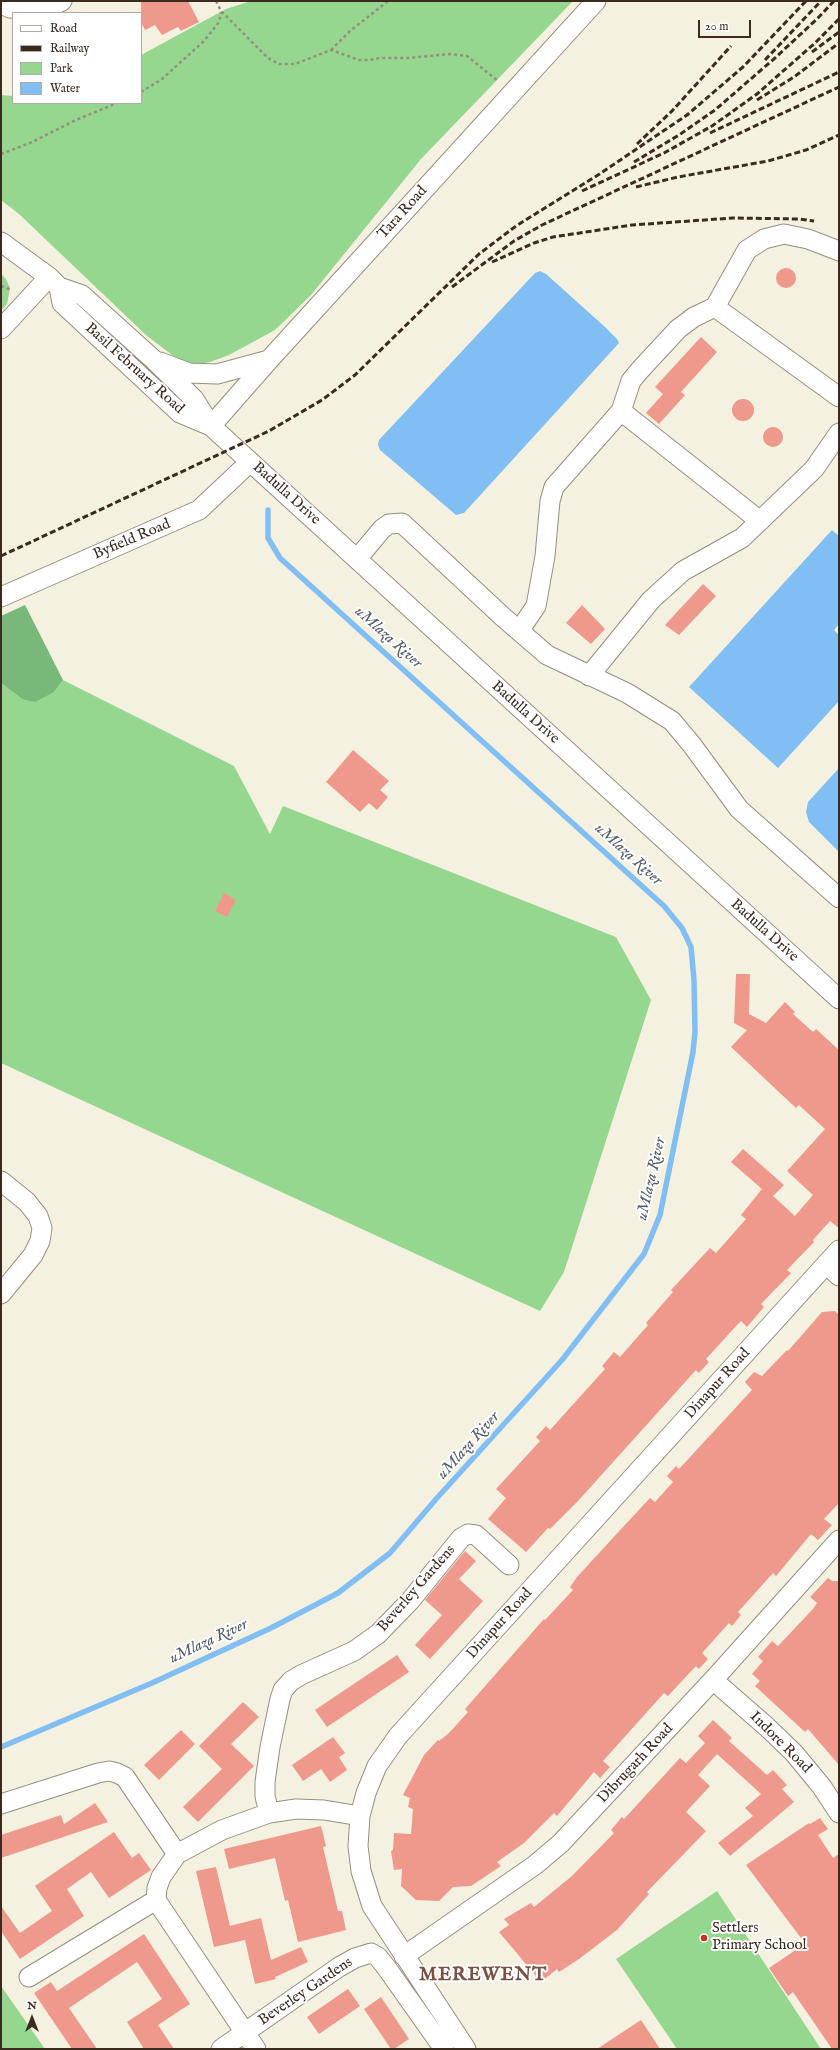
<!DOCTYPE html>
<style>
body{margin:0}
#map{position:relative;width:840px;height:2050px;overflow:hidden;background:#f4f1e0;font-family:"IM FELL English",serif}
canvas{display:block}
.frame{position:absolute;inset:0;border:2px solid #3b2a1e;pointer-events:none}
.legend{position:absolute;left:12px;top:12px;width:130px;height:92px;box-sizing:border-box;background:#fff;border:1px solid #b1aaa5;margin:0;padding:5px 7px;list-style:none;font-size:12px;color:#3b2a1e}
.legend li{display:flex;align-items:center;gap:8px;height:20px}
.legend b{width:20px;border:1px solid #b1aaa5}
.north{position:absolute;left:12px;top:1998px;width:40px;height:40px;-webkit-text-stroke:3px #fff;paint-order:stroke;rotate:0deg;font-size:11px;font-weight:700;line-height:16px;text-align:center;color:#3b2a1e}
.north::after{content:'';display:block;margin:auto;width:14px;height:18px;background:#3b2a1e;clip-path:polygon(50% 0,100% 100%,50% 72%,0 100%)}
.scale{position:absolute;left:698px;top:20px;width:53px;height:18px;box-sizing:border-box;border:2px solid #3b2a1e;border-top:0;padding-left:5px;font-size:12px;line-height:14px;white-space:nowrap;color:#3b2a1e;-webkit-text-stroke:3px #fff;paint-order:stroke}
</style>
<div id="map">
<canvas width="840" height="2050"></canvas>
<div class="frame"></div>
<ul class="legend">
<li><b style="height:5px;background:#fff"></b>Road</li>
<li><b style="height:5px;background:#3b2a1e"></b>Railway</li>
<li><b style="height:11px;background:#95d78e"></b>Park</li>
<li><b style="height:11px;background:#81bef4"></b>Water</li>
</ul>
<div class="north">N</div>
<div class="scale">20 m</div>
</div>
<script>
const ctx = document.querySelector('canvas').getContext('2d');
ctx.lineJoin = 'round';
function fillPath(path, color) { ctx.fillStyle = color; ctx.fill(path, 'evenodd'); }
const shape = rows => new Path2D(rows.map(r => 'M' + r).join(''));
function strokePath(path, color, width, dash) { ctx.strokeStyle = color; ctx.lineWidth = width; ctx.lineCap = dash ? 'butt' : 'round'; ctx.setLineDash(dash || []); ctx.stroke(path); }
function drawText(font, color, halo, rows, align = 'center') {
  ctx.font = font + ' "IM FELL English",serif'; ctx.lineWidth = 4; ctx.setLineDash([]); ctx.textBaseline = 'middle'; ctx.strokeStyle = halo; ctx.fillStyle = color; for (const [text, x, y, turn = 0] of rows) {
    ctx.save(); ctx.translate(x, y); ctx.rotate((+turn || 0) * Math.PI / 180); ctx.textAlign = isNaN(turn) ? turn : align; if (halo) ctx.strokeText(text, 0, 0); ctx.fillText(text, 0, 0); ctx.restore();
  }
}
fillPath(shape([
 [251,1,573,1,421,159,311,295,275,330,229,355,210,362,198,364,188,363,172,355,146,335,19,214,1,200,1,95,13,96,13,103,141,103,141,55,226,9],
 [1,274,6,279,10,288,7,304,1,311],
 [63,680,234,766,270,834,283,806,616,937,651,1000,564,1272,540,1311,1,1063,1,683,22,699,54,692],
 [717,1891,821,2049,677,2049,616,1959],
 [1,1986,45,2049,1,2049]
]), '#95d78e');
fillPath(shape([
 [25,605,63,680,54,692,35,702,22,699,1,683,1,616]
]), '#78b879');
fillPath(shape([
 [540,271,546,274,605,327,617,339,619,343,464,513,456,515,380,450,378,445,379,440,535,273],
 [832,530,839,536,839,624,834,630,839,635,839,701,778,768,689,687],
 [839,768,839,852,809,822,806,812,808,802]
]), '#81bef4');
strokePath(shape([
 [1,1747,152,1683,271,1628,338,1593,390,1553,437,1498,562,1360,644,1254,660,1215,693,1052,695,1032,694,980,691,947,682,928,664,906,280,558,268,538,268,510]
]), '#81bef4', 5.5);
fillPath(shape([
 [141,1,188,1,199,22,181,31,178,27,162,35,155,25,145,30,141,22],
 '776 278a10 10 0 1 1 20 0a10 10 0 1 1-20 0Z',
 [701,337,717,352,681,392,685,395,659,424,646,413,663,394,655,387],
 '732 410a11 11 0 1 1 22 0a11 11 0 1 1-22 0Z',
 '763 437a10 10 0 1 1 20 0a10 10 0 1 1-20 0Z',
 [703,584,716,596,679,635,665,625],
 [582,605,605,629,591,644,566,623],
 [353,750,389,781,380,790,388,797,377,810,369,803,360,812,326,782],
 [224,893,236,900,227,917,215,911],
 [736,974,750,974,749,1014,766,1023,785,1002,795,1012,793,1014,813,1032,816,1029,839,1050,839,1228,830,1221,813,1240,814,1242,787,1270,791,1273,761,1304,764,1307,747,1327,741,1321,736,1326,706,1359,709,1362,699,1373,696,1370,578,1501,550,1529,548,1528,526,1552,488,1519,506,1498,496,1489,540,1441,536,1437,546,1426,550,1430,605,1369,602,1366,614,1352,620,1357,648,1325,646,1323,673,1292,671,1290,710,1248,716,1253,746,1219,741,1215,762,1189,731,1162,743,1149,784,1185,773,1196,795,1216,813,1195,787,1171,825,1129,799,1105,796,1108,731,1047,747,1030,734,1023],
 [835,1311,839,1315,839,1503,824,1519,832,1525,818,1540,811,1534,776,1576,773,1573,738,1612,741,1615,732,1626,729,1623,702,1653,708,1659,699,1669,696,1666,668,1696,664,1693,603,1761,610,1767,600,1778,594,1772,557,1816,554,1813,524,1843,497,1862,501,1866,471,1886,453,1887,439,1901,416,1900,401,1886,402,1869,394,1870,391,1851,393,1850,394,1833,411,1834,413,1809,408,1807,410,1798,403,1795,424,1755,438,1740,439,1741,449,1733,468,1712,465,1709,544,1619,545,1620,573,1590,570,1587,577,1577,623,1527,650,1498,655,1502,673,1482,667,1476,676,1466,679,1469,752,1390,745,1382,754,1372,762,1376,787,1350,788,1351,822,1312],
 [465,1551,476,1561,459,1579,483,1601,430,1659,415,1645,442,1615,425,1600],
 [828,1578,832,1581,839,1581,839,1765,808,1729,805,1732,755,1686,760,1681,752,1674,763,1661,758,1657,772,1641,778,1646,813,1609,817,1603,810,1597],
 [397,1655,409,1672,327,1727,315,1710],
 [243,1702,259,1717,231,1744,254,1766,198,1822,183,1807,222,1769,199,1746],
 [713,1720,732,1738,729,1741,767,1775,773,1770,787,1785,782,1789,794,1802,730,1856,718,1843,753,1816,745,1808,761,1794,717,1754,698,1775,710,1786,686,1812,706,1831,647,1892,649,1894,617,1930,579,1959,559,1972,557,1969,541,1982,499,1932,509,1925,504,1919,531,1903,534,1907,572,1876,614,1833,611,1830,622,1817,624,1819,680,1758,686,1763,705,1743,698,1736],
 [181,1730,195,1744,159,1780,144,1765],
 [333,1737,345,1753,339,1757,347,1770,330,1782,321,1769,303,1781,292,1765],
 [95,1803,108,1822,1,1858,1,1835,61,1815,64,1824],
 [820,1818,828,1829,818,1835,833,1858,839,1854,839,2049,832,2049,793,1992,788,1996,769,1968,803,1945,802,1943,804,1942,746,1865,809,1823,810,1824],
 [321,1826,326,1846,323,1847,338,1911,342,1911,346,1930,298,1942,288,1900,285,1901,275,1858,229,1869,224,1849],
 [114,1832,132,1858,139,1853,151,1870,109,1898,91,1872,67,1889,84,1916,20,1959,1,1931,1,1906,20,1933,52,1911,35,1886],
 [216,1867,230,1926,261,1918,271,1960,301,1947,308,1962,275,1977,276,1979,255,1984,245,1940,214,1947,196,1871],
 [144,1934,190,2004,158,2025,174,2049,144,2049,127,2022,162,1999,137,1962,69,2008,97,2049,72,2049,34,1993,51,1982,57,1991],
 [348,1989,360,2006,319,2034,307,2017],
 [381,1997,409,2039,394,2049,391,2049,364,2009],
 [641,2020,660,2049,597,2049]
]), '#ef988c');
const minor = shape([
 [1,4,10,8,34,9,54,5,62,1],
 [1,242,49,277,59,287,82,295,153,359,194,399,211,426,839,999],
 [59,287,62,303,180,413,211,426],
 [715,307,747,250,764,239,784,234,808,239,839,251],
 [1,329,49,277],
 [160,362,189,373,217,374,269,360],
 [621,411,760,521],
 [211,426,269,360,596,1],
 [357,559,382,529,389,524,402,523,503,617,547,655,627,693,672,721,692,745,739,809,839,898],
 [1,597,199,510,250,462],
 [519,631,536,606,545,556,550,501,554,487,621,411,631,381,640,370,678,329,694,317,715,307,839,397],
 [589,676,651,600,683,571,742,538,814,469,839,433],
 [1,1181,27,1202,38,1216,42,1228,40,1241,33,1255,1,1294],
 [826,1264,839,1276],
 [713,1680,767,1727,794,1753,822,1787,839,1813],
 [1,1804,98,1773,109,1771,117,1773,125,1777,177,1854],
 [269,1813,265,1796,265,1782,270,1747,280,1699,283,1690,291,1681,301,1675,354,1651,378,1634,410,1601,461,1538,468,1534,476,1535,509,1565],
 [404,1956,535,1865,561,1843,713,1680,839,1540],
 [29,1977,156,1900],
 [221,2049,339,1967,355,1958,371,1953,378,1957,386,1967,444,2049],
 [256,2049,156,1900,157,1888,161,1877,177,1854,222,1830,269,1813,296,1809,324,1810,360,1816],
 [466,2049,372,1906,361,1871,358,1846,360,1816,366,1793,377,1766,398,1736,839,1250]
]);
strokePath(minor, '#988e7f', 21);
strokePath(shape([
 [216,1,221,11,268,58,279,64,295,64,331,50,359,60,369,60,380,58,407,58,451,54,467,56,498,81],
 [331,50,350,31,388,1],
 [141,92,162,79,204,41,219,22,221,12],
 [1,154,30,143,76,120,117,103],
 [1,286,12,290]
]), '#988e7f', 2.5, [3, 3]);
strokePath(minor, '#fff', 19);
strokePath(shape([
 [812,52,839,32],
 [765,60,821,1],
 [757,100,794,77,839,43],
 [710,133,839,72],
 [637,144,672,111,731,46],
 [634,162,679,135,715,110,775,58,817,19,834,1],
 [636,187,678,177,768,161,806,150,839,135],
 [582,191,664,153,712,126,757,94,815,43,839,19],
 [492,262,534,243,553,237,632,225,733,218,799,219,814,221],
 [452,287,514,241,542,225,839,87],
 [1,556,269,431,322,400,355,375,479,254,516,226,598,175,687,115,743,67,806,1]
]), '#3b2a1e', 3, [6, 3]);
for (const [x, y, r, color] of [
 [704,1938,4,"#c8321e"]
]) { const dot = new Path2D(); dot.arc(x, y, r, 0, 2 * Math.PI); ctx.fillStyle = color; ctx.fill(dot); strokePath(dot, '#fff', 1.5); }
drawText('15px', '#3b2a1e', '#fff', [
 ["Tara Road",403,213,-48],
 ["Basil February Road",134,369,42],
 ["Badulla Drive",286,494,42],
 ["Byfield Road",132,540,-23],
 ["Badulla Drive",525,713,42],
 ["Badulla Drive",764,931,42],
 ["Dinapur Road",718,1384,-48],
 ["Beverley Gardens",417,1589,-49],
 ["Dinapur Road",500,1624,-48],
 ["Indore Road",780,1743,45],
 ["Dibrugarh Road",636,1764,-47],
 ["Beverley Gardens",306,1992,-34]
]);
drawText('15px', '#3b2a1e', '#fff', [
 ["Settlers",712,1929],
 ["Primary School",712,1946]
], 'left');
drawText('italic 16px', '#545e69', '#fff', [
 ["uMlaza River",388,638,42],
 ["uMlaza River",628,855,42],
 ["uMlaza River",652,1179,-77],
 ["uMlaza River",469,1446,-48],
 ["uMlaza River",209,1642,-25]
]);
ctx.letterSpacing = '1px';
drawText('bold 19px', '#7a5044', '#fff', [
 ["MEREWENT",483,1976]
]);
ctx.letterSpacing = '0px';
</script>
